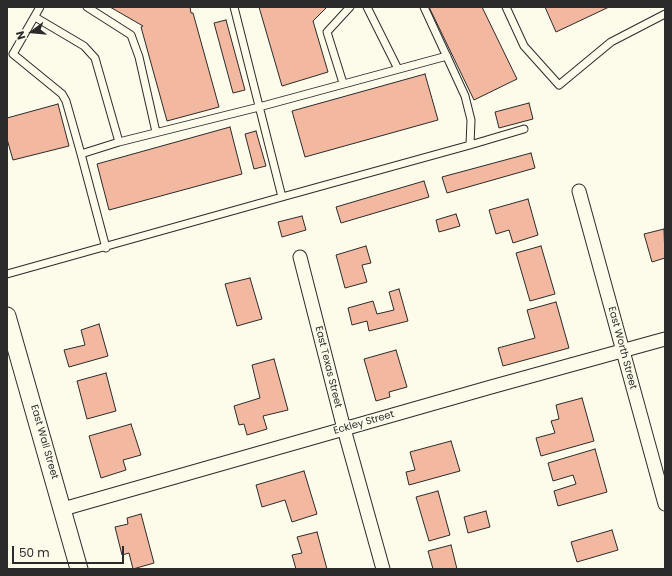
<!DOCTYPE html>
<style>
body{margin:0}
#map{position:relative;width:672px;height:576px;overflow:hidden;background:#fdfbea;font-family:Poppins,sans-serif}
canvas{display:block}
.frame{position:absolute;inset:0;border:8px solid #2b2b2b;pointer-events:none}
.north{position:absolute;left:12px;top:12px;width:40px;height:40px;-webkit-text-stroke:3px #fdfbea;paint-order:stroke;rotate:254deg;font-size:11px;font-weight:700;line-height:16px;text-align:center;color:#2b2b2b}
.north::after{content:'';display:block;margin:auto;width:14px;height:18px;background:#2b2b2b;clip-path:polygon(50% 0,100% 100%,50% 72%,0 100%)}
.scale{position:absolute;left:12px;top:546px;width:112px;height:18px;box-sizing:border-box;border:2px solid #2b2b2b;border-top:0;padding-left:5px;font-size:12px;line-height:14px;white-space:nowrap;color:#2b2b2b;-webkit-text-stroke:3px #fdfbea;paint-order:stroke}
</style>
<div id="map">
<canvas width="672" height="576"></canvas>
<div class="frame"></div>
<div class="north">N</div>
<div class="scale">50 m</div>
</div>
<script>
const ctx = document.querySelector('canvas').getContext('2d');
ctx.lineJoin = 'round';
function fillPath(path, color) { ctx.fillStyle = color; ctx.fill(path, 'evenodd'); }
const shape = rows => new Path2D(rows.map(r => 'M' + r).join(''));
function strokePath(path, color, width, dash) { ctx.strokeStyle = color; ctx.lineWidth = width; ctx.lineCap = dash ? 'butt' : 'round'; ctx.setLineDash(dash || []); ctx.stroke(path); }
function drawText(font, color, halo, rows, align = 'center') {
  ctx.font = font + ' Poppins,sans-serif'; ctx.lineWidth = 3; ctx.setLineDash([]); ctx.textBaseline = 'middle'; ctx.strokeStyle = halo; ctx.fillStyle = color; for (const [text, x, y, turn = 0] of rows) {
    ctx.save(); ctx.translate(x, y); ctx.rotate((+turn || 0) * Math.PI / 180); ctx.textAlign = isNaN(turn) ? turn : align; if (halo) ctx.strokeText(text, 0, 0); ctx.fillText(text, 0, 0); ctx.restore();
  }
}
const building = shape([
 [110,7,190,7,191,13,193,13,219,107,167,121,141,27,143,26,110,7],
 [259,7,327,7,313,21,328,72,282,86,259,7],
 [429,7,482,7,517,79,474,100,429,7],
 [545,7,609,7,556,32,545,7],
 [226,20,245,90,233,93,214,23,226,20],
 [425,74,438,120,305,157,292,111,425,74],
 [529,103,533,119,499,128,495,112,529,103],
 [58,104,69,146,13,160,7,139,7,118,58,104],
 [230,127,242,174,109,210,97,164,230,127],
 [256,131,266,166,254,169,245,134,256,131],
 [531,153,535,168,447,193,442,177,531,153],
 [424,181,429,197,341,223,336,207,424,181],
 [528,199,538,235,513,243,509,230,496,234,489,210,528,199],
 [456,214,460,226,439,232,436,220,456,214],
 [302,216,306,230,282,237,278,222,302,216],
 [664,229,665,258,652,262,644,234,664,229],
 [366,246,371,263,362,265,367,282,345,288,336,255,366,246],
 [541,246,555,294,530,301,516,253,541,246],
 [250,278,262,319,237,326,225,284,250,278],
 [399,289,408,321,369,331,367,321,352,325,348,308,373,301,377,314,394,310,389,292,399,289],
 [556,302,569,348,503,366,498,348,535,338,527,310,556,302],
 [99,324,108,356,69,367,64,350,85,345,81,330,99,324],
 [396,350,407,387,389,392,390,397,376,401,364,359,396,350],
 [274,359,288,410,263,416,267,429,247,435,244,424,239,425,234,406,260,398,252,365,274,359],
 [106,373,116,411,87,419,77,381,106,373],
 [582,398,594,441,541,456,536,438,555,433,551,421,559,419,556,405,582,398],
 [131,424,141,455,123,460,126,470,101,478,89,436,131,424],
 [451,441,460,471,409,485,406,472,415,470,410,452,451,441],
 [595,449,607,492,558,506,554,491,576,484,573,475,553,481,548,463,595,449],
 [304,471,317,514,292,522,285,500,262,507,256,485,304,471],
 [438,491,450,535,429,541,416,497,438,491],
 [486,511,490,527,468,533,464,517,486,511],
 [141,514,154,563,133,569,129,553,122,555,115,527,128,524,127,518,141,514],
 [612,530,618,550,577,562,571,542,612,530],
 [317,532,327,569,296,569,292,555,302,553,297,537,317,532],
 [451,545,457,569,433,569,428,551,451,545]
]);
fillPath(building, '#f2b8a0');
strokePath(building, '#2b2b2b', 1);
const service = shape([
 [40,7,13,54,62,94,66,101,81,154,119,142,259,107,447,56],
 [87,7,131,35,139,57,156,132],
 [234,7,282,197,470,145,471,120,465,96,424,7],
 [367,7,398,69],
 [506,7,524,46,559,85,611,42,665,14],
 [35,17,84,46,95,58,119,142],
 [343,83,327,32,350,7],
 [470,145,524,129],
 [81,154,106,248],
 [7,274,282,197]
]);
const minor = shape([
 [579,191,665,504],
 [300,257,344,429,383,569],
 [63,509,491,387,665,339]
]);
const tertiary = shape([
 [7,316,79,569]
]);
strokePath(service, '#2b2b2b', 9);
strokePath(minor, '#2b2b2b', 15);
strokePath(tertiary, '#2b2b2b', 19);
strokePath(service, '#fdfbea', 7);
strokePath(minor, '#fdfbea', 13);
strokePath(tertiary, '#fdfbea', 17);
drawText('10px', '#2b2b2b', '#fdfbea', [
 ["East Worth Street",622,348,75],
 ["East Texas Street",328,367,76],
 ["Eckley Street",364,423,-16],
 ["East Wall Street",44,442,74]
]);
</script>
